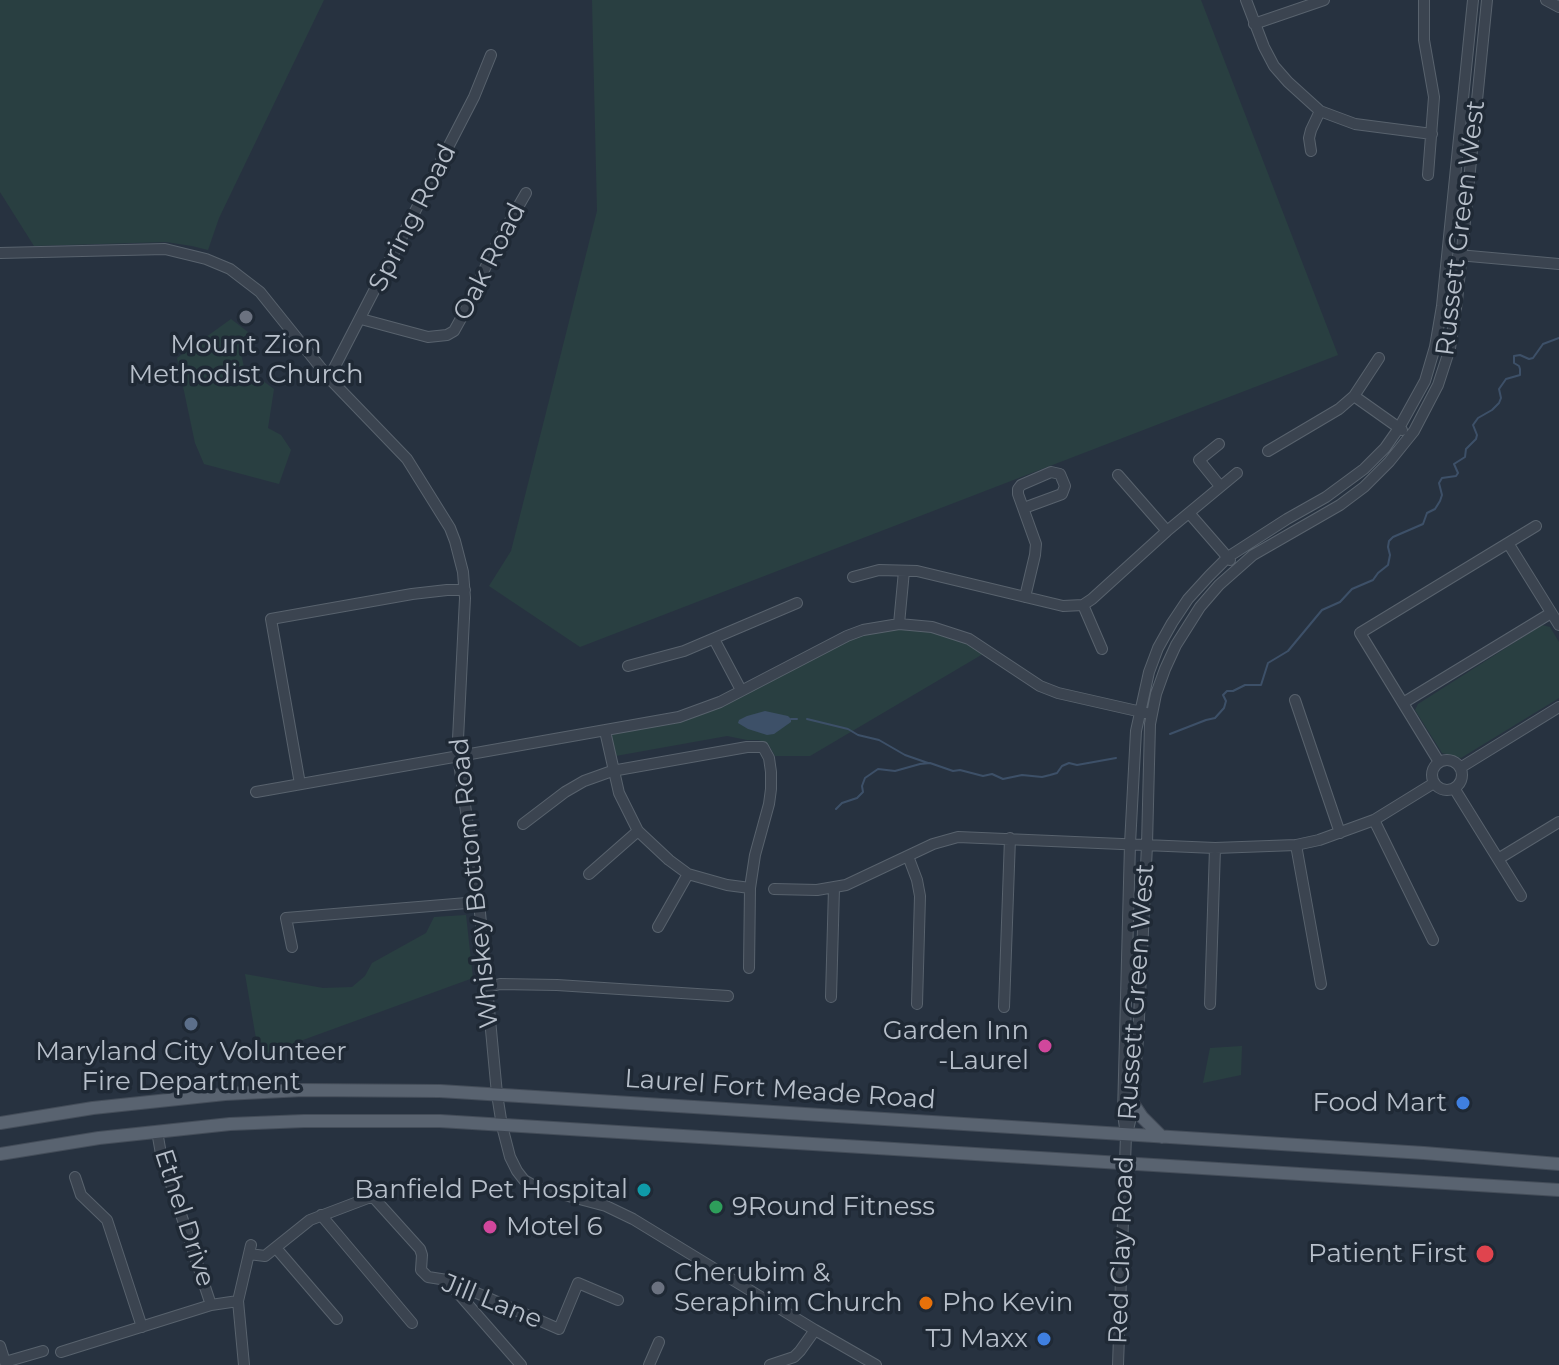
<!DOCTYPE html>
<style>
body{margin:0}
canvas{display:block;background:#273240}
</style>
<canvas width="1559" height="1365"></canvas>
<script>
const ctx = document.querySelector('canvas').getContext('2d');
ctx.lineJoin = 'round';
function fillPath(path, color) { ctx.fillStyle = color; ctx.fill(path, 'evenodd'); }
const shape = rows => new Path2D(rows.map(r => 'M' + r).join(''));
function strokePath(path, color, width, dash) { ctx.strokeStyle = color; ctx.lineWidth = width; ctx.lineCap = dash ? 'butt' : 'round'; ctx.setLineDash(dash || []); ctx.stroke(path); }
function drawText(font, color, halo, rows, align = 'center') {
  ctx.font = font + ' Montserrat,sans-serif'; ctx.lineWidth = 7; ctx.setLineDash([]); ctx.textBaseline = 'middle'; ctx.strokeStyle = halo; ctx.fillStyle = color; for (const [text, x, y, turn = 0] of rows) {
    ctx.save(); ctx.translate(x, y); ctx.rotate((+turn || 0) * Math.PI / 180); ctx.textAlign = isNaN(turn) ? turn : align; if (halo) ctx.strokeText(text, 0, 0); ctx.fillText(text, 0, 0); ctx.restore();
  }
}
fillPath(shape([
 [0,0,324,0,219,218,208,250,192,246,166,242,34,246,0,192],
 [592,0,1201,0,1338,355,580,647,489,586,511,551,597,211],
 [231,319,248,332,239,345,244,367,274,389,268,428,281,435,291,450,279,484,204,464,195,443,177,358],
 [914,624,988,651,810,756,775,756,770,747,759,740,747,740,727,736,610,757,605,731,679,717,847,636],
 [1542,625,1550,627,1559,642,1559,698,1461,758,1442,753,1415,710,1418,704],
 [466,915,473,978,259,1056,245,974,323,988,352,987,365,976,372,963,426,933,434,917],
 [1242,1046,1241,1075,1203,1083,1210,1048]
]), '#293f41');
fillPath(shape([
 [765,711,788,716,791,719,791,722,774,734,767,735,748,729,738,723,739,720,747,716]
]), '#3d5068');
strokePath(shape([
 [791,719,797,719],
 [807,719,848,729,858,735,879,740,905,755,928,763],
 [1170,734,1206,720,1215,718,1224,708,1226,701,1223,695,1227,691,1233,691,1245,685,1261,685,1268,663,1288,651,1322,610,1340,602,1352,589,1373,580,1378,573,1388,565,1390,555,1388,547,1389,541,1393,537,1423,524,1427,513,1435,509,1440,501,1442,495,1439,483,1442,478,1456,476,1458,473,1454,464,1465,457,1466,449,1476,439,1477,435,1473,425,1478,418,1492,410,1499,403,1501,398,1499,389,1506,379,1520,375,1520,369,1519,366,1514,363,1514,356,1520,355,1529,359,1533,358,1543,344,1559,338],
 [836,809,842,803,857,798,863,792,862,786,865,778,878,769,895,771,920,764,930,763,953,771,960,770,983,776,992,774,1003,779,1022,775,1042,777,1050,775,1057,773,1062,766,1069,763,1077,765,1116,758]
]), '#3d5068', 2);
const minor = shape([
 [1246,0,1264,47,1274,66,1288,82,1320,111,1355,124,1432,134],
 [1424,0,1424,40,1434,97,1428,175],
 [1546,0,1559,7],
 [1254,24,1324,0],
 [1311,151,1309,138,1311,130,1320,111],
 [0,253,165,249,206,259,230,269,260,292,329,378,407,459,450,528,455,541,463,572,465,598,458,739,458,756,479,902,497,1094,502,1126,510,1157,517,1171,524,1180,538,1188,606,1206,633,1219,815,1330,876,1365],
 [1458,255,1559,264],
 [361,319,428,337,447,335,454,331,464,313,494,249,526,193],
 [329,378,474,97,491,55],
 [1354,396,1402,430],
 [1219,444,1199,460,1220,486],
 [1268,451,1339,409,1354,396,1379,358],
 [1118,475,1167,531],
 [1024,508,1062,494,1065,486,1060,474,1051,472,1021,485,1018,489,1018,494,1036,544,1035,555,1025,597],
 [1189,513,1230,560],
 [1508,543,1559,625],
 [853,577,879,570,917,571,1063,606,1083,605,1092,599,1167,531,1237,473],
 [1083,605,1102,649],
 [899,624,904,571],
 [714,639,741,690],
 [628,666,684,651,797,603],
 [1295,700,1340,833],
 [1403,703,1551,613],
 [605,731,619,793,638,831,669,860,688,874,727,885,750,888],
 '1432 775a15 15 0 1 1 30 0a15 15 0 1 1-30 0Z',
 [1439,762,1360,633,1536,526],
 [1460,768,1559,707],
 [300,784,271,619,412,594,447,590,465,590],
 [1454,788,1521,896],
 [256,792,679,717,720,702,847,636,863,630,899,624,932,627,969,639,1040,686,1058,693,1146,713],
 [1374,820,1433,940],
 [523,824,565,792,584,781,612,771,747,747,763,747,769,758,771,772,771,789,769,804,755,855,750,888,749,968],
 [1296,845,1321,984],
 [908,856,917,880,920,896,917,1004],
 [1498,859,1559,822],
 [589,874,638,831],
 [774,889,817,890,846,885,933,844,958,837,1215,848,1296,845,1319,840,1374,820,1434,783],
 [658,927,688,874],
 [292,947,286,918,479,902],
 [488,987,500,984,557,985,728,996],
 [831,997,834,888],
 [1210,1004,1215,848],
 [1004,1007,1010,838],
 [1128,1130,1131,1117,1138,1039,1147,845,1150,724,1156,694,1165,669,1176,645,1200,607,1219,585,1253,555,1340,505,1364,487,1389,462,1414,431,1438,385,1450,348,1457,301,1487,0],
 [157,1131,161,1154,211,1305],
 [75,1177,81,1195,107,1220,142,1327],
 [321,1215,412,1323],
 [276,1248,337,1319],
 [249,1254,265,1256,310,1220,368,1198,374,1198,420,1249,422,1255,421,1270,428,1277,447,1280,559,1329,578,1283,618,1300],
 [451,1285,521,1365],
 [0,1346,6,1365],
 [61,1352,211,1305,238,1301],
 [5,1362,43,1351],
 [244,1365,238,1301,251,1245],
 [649,1365,659,1342],
 [770,1365,794,1357,800,1351,815,1330],
 [1118,1365,1126,1135,1123,1114,1130,844,1136,731,1149,672,1158,648,1172,623,1188,599,1209,576,1228,557,1287,519,1326,497,1364,469,1385,448,1399,428,1425,381,1435,347,1442,306,1473,0]
]);
const major = shape([
 [1132,1102,1142,1117,1162,1137],
 [0,1123,93,1108,225,1094,303,1090,440,1091,1424,1153,1559,1164],
 [0,1154,99,1138,230,1124,304,1121,440,1121,1559,1190]
]);
strokePath(minor, '#58626d', 12);
strokePath(major, '#444d59', 14);
strokePath(minor, '#3b4450', 10);
strokePath(major, '#596370', 12);
for (const [x, y, r, color] of [
 [246,317,8,"#6b7280"],
 [191,1024,8,"#5c6f8a"],
 [1045,1046,8,"#d1479c"],
 [1463,1103,8,"#3f7fe0"],
 [644,1190,8,"#0f9aa8"],
 [716,1207,8,"#2e9e5b"],
 [490,1227,8,"#d1479c"],
 [1485,1254,10,"#e0444e"],
 [658,1288,8,"#6b7280"],
 [926,1303,8,"#e8710a"],
 [1044,1339,8,"#3f7fe0"]
]) { const dot = new Path2D(); dot.arc(x, y, r, 0, 2 * Math.PI); ctx.fillStyle = color; ctx.fill(dot); strokePath(dot, '#1f2935', 3); }
drawText('26px', '#b7bfca', '#1f2935', [
 ["Spring Road",413,218,-63],
 ["Russett Green West",1461,228,-83],
 ["Oak Road",490,262,-63],
 ["Whiskey Bottom Road",475,883,-96],
 ["Russett Green West",1137,992,-86],
 ["Laurel Fort Meade Road",780,1090,4],
 ["Ethel Drive",184,1218,72],
 ["Red Clay Road",1122,1250,-88],
 ["Jill Lane",492,1302,22]
]);
drawText('26px', '#b7bfca', '#1f2935', [
 ["Mount Zion",246,345,"center"],
 ["Methodist Church",246,375,"center"],
 ["Garden Inn",1029,1031],
 ["-Laurel",1029,1061],
 ["Maryland City Volunteer",191,1052,"center"],
 ["Fire Department",191,1082,"center"],
 ["Food Mart",1447,1103],
 ["Banfield Pet Hospital",628,1190],
 ["9Round Fitness",732,1207,"left"],
 ["Motel 6",506,1227,"left"],
 ["Patient First",1467,1254],
 ["Cherubim &",674,1273,"left"],
 ["Seraphim Church",674,1303,"left"],
 ["Pho Kevin",942,1303,"left"],
 ["TJ Maxx",1028,1339]
], 'right');
</script>
